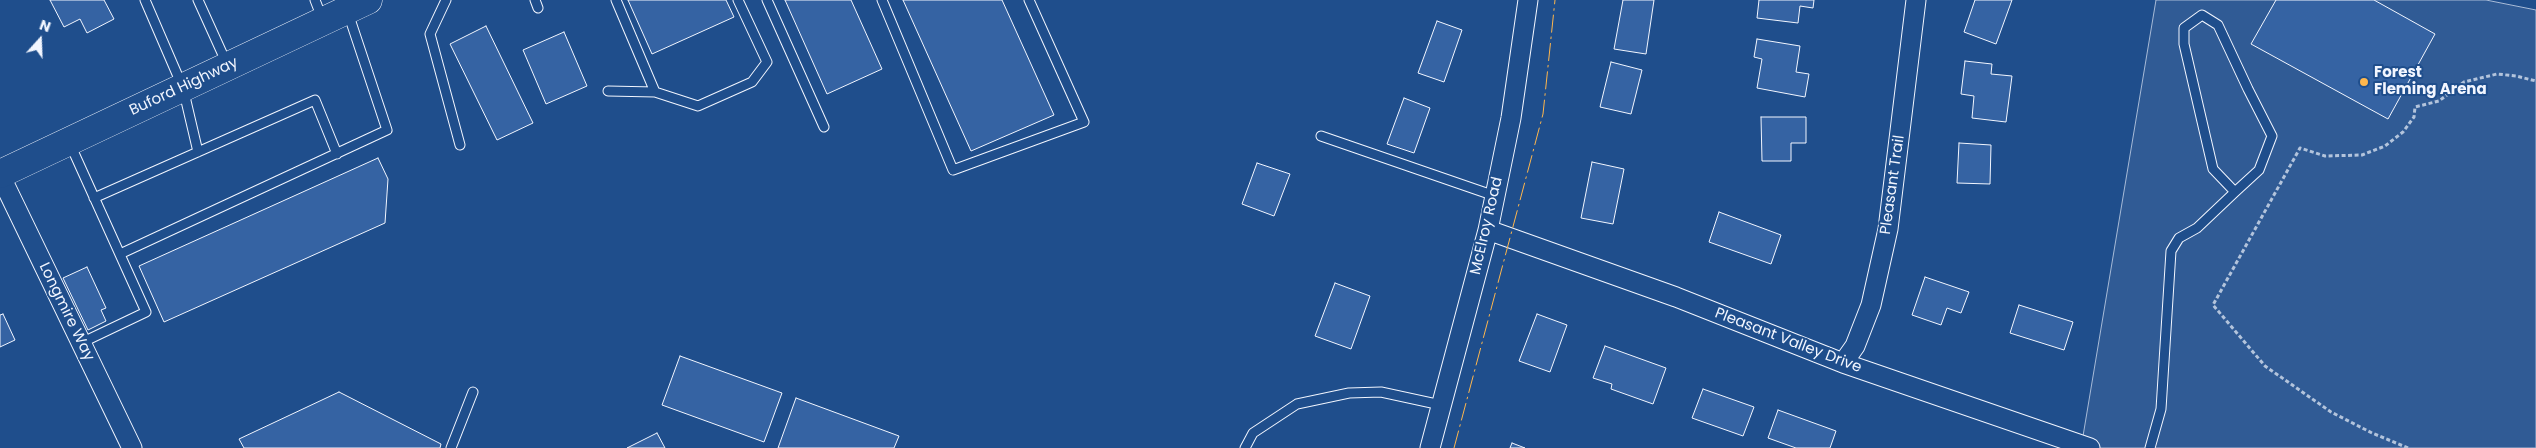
<!DOCTYPE html>
<style>
body{margin:0}
#map{position:relative;width:2536px;height:448px;overflow:hidden;background:#1f4e8c;font-family:Poppins,sans-serif}
canvas{display:block}
.north{position:absolute;left:15px;top:15px;width:50px;height:50px;-webkit-text-stroke:4px #1f4e8c;paint-order:stroke;rotate:20deg;font-size:14px;font-weight:700;line-height:20px;text-align:center;color:#f2f6ff}
.north::after{content:'';display:block;margin:auto;width:18px;height:22px;background:#f2f6ff;clip-path:polygon(50% 0,100% 100%,50% 72%,0 100%)}
</style>
<div id="map">
<canvas width="2536" height="448"></canvas>
<div class="north">N</div>
</div>
<script>
const ctx = document.querySelector('canvas').getContext('2d');
ctx.lineJoin = 'round';
function fillPath(path, color) { ctx.fillStyle = color; ctx.fill(path, 'evenodd'); }
const shape = rows => new Path2D(rows.map(r => 'M' + r).join(''));
function strokePath(path, color, width, dash) { ctx.strokeStyle = color; ctx.lineWidth = width; ctx.lineCap = dash ? 'butt' : 'round'; ctx.setLineDash(dash || []); ctx.stroke(path); }
function drawText(font, color, halo, rows, align = 'center') {
  ctx.font = font + ' Poppins,sans-serif'; ctx.lineWidth = 4; ctx.setLineDash([]); ctx.textBaseline = 'middle'; ctx.strokeStyle = halo; ctx.fillStyle = color; for (const [text, x, y, turn = 0] of rows) {
    ctx.save(); ctx.translate(x, y); ctx.rotate((+turn || 0) * Math.PI / 180); ctx.textAlign = isNaN(turn) ? turn : align; if (halo) ctx.strokeText(text, 0, 0); ctx.fillText(text, 0, 0); ctx.restore();
  }
}
const green = shape([
 [2156,0,2486,0,2536,10,2536,448,2081,448,2156,0]
]);
fillPath(green, '#305b95');
strokePath(green, '#a8bbd7', 1);
const building = shape([
 [50,0,104,0,114,19,87,33,80,19,64,27,50,0],
 [628,0,726,0,734,17,652,54,628,0],
 [785,0,851,0,882,69,827,94,785,0],
 [903,0,1002,0,1054,115,971,151,903,0],
 [1623,0,1654,0,1646,54,1614,49,1623,0],
 [1759,0,1814,0,1813,8,1800,6,1798,23,1757,18,1759,0],
 [1975,0,2012,0,1996,44,1964,32,1975,0],
 [2276,0,2374,0,2435,34,2388,119,2251,44,2276,0],
 [1437,21,1462,30,1444,82,1418,73,1437,21],
 [486,26,533,123,497,140,450,44,486,26],
 [564,32,587,86,546,104,523,50,564,32],
 [1757,39,1800,46,1796,72,1809,74,1805,97,1757,88,1762,59,1754,57,1757,39],
 [1965,61,1992,64,1991,74,2012,76,2006,122,1972,118,1974,96,1961,94,1965,61],
 [1611,62,1642,70,1631,114,1600,107,1611,62],
 [1404,98,1430,108,1414,153,1387,144,1404,98],
 [1761,117,1806,117,1806,143,1791,143,1791,161,1762,161,1761,117],
 [1959,143,1991,145,1990,184,1957,183,1959,143],
 [378,158,388,179,385,223,164,322,139,266,378,158],
 [1592,162,1624,169,1613,224,1581,218,1592,162],
 [1257,163,1290,174,1274,216,1242,204,1257,163],
 [1719,212,1781,235,1771,264,1709,242,1719,212],
 [87,267,106,308,101,310,106,321,88,330,63,278,87,267],
 [1925,277,1969,292,1961,313,1947,308,1941,325,1912,315,1925,277],
 [1335,283,1370,296,1351,349,1315,336,1335,283],
 [2019,305,2073,322,2064,350,2010,333,2019,305],
 [3,314,15,340,0,347,0,315,3,314],
 [1537,314,1567,325,1550,372,1519,361,1537,314],
 [1605,346,1666,368,1653,404,1611,389,1612,384,1593,378,1605,346],
 [680,356,782,393,764,442,662,405,680,356],
 [1703,389,1754,407,1743,436,1692,418,1703,389],
 [339,392,441,444,440,448,244,448,239,439,339,392],
 [796,398,899,436,894,448,778,448,796,398],
 [1778,410,1836,431,1830,448,1796,448,1768,438,1778,410],
 [657,433,665,448,627,448,657,433],
 [1512,443,1525,448,1510,448,1512,443]
]);
fillPath(building, '#3563a3');
strokePath(building, '#f2f6ff', 1);
const lane = shape([
 [145,0,183,88,198,152],
 [198,0,227,64],
 [315,0,322,18],
 [446,0,430,34,460,145],
 [535,0,538,8],
 [616,0,655,92,698,106,752,82,767,62,738,0],
 [767,0,824,127],
 [882,0,953,170,1084,122,1029,0],
 [608,91,655,92],
 [1321,136,1495,196],
 [70,144,146,312,81,343],
 [94,198,315,100,337,154],
 [120,254,387,130,348,13],
 [451,448,473,392],
 [1245,448,1253,433,1297,404,1349,393,1381,392,1441,405],
 [2150,448,2161,409,2171,251,2179,238,2197,228,2235,192,2259,170,2272,136,2248,89,2218,25,2202,15,2184,28,2184,44,2213,169,2235,192]
]);
const street = shape([
 [0,175,132,448],
 [1488,230,1676,297,1843,363,2090,448],
 [1843,363,1855,346,1871,305,1888,229,1916,0],
 [1430,448,1488,230,1511,118,1528,0]
]);
const primary = shape([
 [0,174,368,0]
]);
strokePath(lane, '#f2f6ff', 11);
strokePath(street, '#f2f6ff', 21);
strokePath(primary, '#f2f6ff', 29);
strokePath(shape([
 [2408,448,2372,433,2331,412,2265,366,2213,305,2300,148,2325,156,2362,155,2385,146,2403,132,2414,117,2415,107,2439,101,2464,82,2497,74,2516,76,2536,81]
]), '#b3c4dc', 3, [4, 2.5]);
strokePath(lane, '#1f4e8c', 9);
strokePath(street, '#1f4e8c', 19);
strokePath(primary, '#1f4e8c', 28);
strokePath(shape([
 [1454,448,1543,114,1555,0]
]), '#ffb74d', 1, [18, 4, 2.5, 4]);
for (const [x, y, r, color] of [
 [2364,82,5,"#ffb74d"]
]) { const dot = new Path2D(); dot.arc(x, y, r, 0, 2 * Math.PI); ctx.fillStyle = color; ctx.fill(dot); strokePath(dot, '#1f4e8c', 2); }
drawText('bold 15px', '#f2f6ff', '#1f4e8c', [
 ["Forest",2374,73],
 ["Fleming Arena",2374,90]
], 'left');
drawText('15px', '#f2f6ff', '#1f4e8c', [
 ["Buford Highway",184,87,-25],
 ["Pleasant Trail",1893,185,-82],
 ["McElroy Road",1487,226,-77],
 ["Longmire Way",66,312,64],
 ["Pleasant Valley Drive",1788,341,21]
]);
</script>
